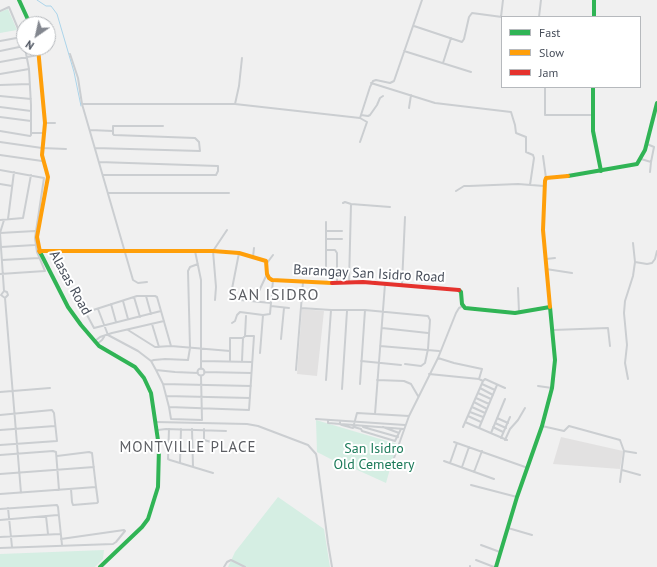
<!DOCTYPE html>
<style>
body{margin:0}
#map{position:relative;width:657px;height:567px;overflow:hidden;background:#f0f0f0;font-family:"PT Sans",sans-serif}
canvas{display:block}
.legend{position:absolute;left:501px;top:16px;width:140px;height:72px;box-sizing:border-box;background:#fff;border:1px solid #b6b9bd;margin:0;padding:5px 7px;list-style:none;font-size:12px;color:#484f5b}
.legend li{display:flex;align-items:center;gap:8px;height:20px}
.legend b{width:20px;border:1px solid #b6b9bd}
.north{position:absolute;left:16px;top:16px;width:40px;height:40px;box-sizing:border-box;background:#fff;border:1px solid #b6b9bd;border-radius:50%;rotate:214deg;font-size:11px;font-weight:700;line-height:16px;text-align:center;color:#484f5b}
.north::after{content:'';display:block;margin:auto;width:14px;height:18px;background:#83878f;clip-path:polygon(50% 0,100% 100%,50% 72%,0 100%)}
</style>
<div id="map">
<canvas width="657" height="567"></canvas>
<ul class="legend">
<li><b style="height:5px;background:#30b455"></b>Fast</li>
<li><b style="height:5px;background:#ff9f0a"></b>Slow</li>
<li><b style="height:5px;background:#e5322d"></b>Jam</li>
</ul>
<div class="north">N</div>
</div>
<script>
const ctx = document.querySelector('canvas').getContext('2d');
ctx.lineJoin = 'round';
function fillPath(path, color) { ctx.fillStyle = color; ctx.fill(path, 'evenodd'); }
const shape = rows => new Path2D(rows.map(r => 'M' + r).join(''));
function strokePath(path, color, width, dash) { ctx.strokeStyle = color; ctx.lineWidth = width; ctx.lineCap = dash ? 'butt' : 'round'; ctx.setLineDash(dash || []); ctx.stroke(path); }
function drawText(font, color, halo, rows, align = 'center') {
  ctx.font = font + ' "PT Sans",sans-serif'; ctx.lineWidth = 4; ctx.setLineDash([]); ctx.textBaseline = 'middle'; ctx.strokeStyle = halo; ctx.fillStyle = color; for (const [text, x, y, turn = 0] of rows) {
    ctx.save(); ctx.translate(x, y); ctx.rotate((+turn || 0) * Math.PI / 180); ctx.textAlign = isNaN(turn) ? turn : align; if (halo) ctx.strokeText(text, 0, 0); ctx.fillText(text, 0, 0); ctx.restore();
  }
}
fillPath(shape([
 [302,309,324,311,317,376,297,374],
 [561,437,623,451,620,469,553,464]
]), '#e2e1e1');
fillPath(shape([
 [8,9,17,30,0,33,0,12],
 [316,420,397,444,386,483,353,468,352,470,317,452],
 [278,497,324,529,330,567,228,567,235,552],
 [104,550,103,559,95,567,0,567,0,554]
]), '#d5eee3');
strokePath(shape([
 [37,0,46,6,51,6,57,14,74,72,81,106]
]), '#abd4ea', 1);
strokePath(shape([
 [0,11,9,7,24,43],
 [501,17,503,0],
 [539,17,541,0],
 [414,26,462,42,464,39,469,17,472,13,502,17],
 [0,41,22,37],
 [0,51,24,46],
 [404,51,471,72],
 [70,54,78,78,82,104,133,280,138,283,147,282],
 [0,62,38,55],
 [443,63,451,38],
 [0,74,29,69],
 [371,83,435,103,511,112,515,125,516,133,526,137,526,152,533,155,534,158,530,185],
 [0,85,29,84],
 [545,87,545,115,593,115],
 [0,96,31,99],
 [82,104,235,104,360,118,370,87,373,81,376,80,390,83,394,81,422,0],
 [235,104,239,86,242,58],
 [0,107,31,111],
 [409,108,411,95],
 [361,115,368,116,370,115,377,105,380,98,383,96],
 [0,117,31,121],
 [360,118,367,122,360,142],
 [45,123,55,123],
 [90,130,113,131],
 [0,131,30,136,31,135,31,105,29,69,25,48],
 [31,133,44,133],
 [0,142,42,148,66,149],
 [95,148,200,151,199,142,195,138,114,135,113,134,113,126,163,126],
 [0,155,42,161],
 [543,156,546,178],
 [641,159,651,162,654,147,647,144],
 [99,162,218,166,218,171,216,175,103,175],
 [0,170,44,178,35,238,37,252,45,271,0,274],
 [650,172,651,162],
 [0,184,12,186],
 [456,191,464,186,469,186,518,184,544,186],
 [108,193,229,193],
 [343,203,345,202,351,204,390,207],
 [8,219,14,172],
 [0,220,23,218,31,175],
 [4,220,0,233,4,291],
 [326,231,342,231],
 [0,233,35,231],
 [326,239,342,239],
 [1,247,35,245],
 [326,250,335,250,337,253,337,282],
 [195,251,201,280,201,369],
 [239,253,230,299,271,303],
 [253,257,254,248],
 [546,259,555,258],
 [2,260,39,258],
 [635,262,647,264,652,263,655,259,657,251],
 [267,263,273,255],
 [546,269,572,273],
 [326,270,326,222],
 [349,283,351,204],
 [402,284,405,217],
 [518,288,519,312],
 [259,291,267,274],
 [146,296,151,314],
 [134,297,140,317],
 [5,298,8,295,7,292,4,291,1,295,5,298,21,493],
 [215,300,216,287,213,251,227,230],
 [123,301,128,319],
 [111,304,116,322],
 [271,306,289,308],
 [301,308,331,310,365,310,428,316,430,320,428,349,425,363,421,366,405,364],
 [98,309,108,335,138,351,151,361,156,370,175,372,198,373],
 [161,311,94,328,87,315,90,311,137,296,155,296,157,297,171,346],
 [232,323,235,321,237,315,240,312,263,315,270,314,273,280],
 [152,324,159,347],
 [382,328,428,333],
 [128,330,155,347,171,346,230,351],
 [553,330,608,328,610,346],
 [281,339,284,308],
 [95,341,100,337,112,333,164,321],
 [97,344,102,340,104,337],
 [380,346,439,351],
 [260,353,263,315],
 [438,358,454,363,482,369,479,379],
 [151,361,154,360,165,359,188,360,190,348,188,271,190,267,198,264],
 [201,361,252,362],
 [230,361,230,338,243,338],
 [242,361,243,338,245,336,246,316],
 [361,361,401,365],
 '197.5 372a3.5 3.5 0 1 1 7 0a3.5 3.5 0 1 1-7 0Z',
 [156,370,163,384,169,407,249,410,254,336,245,336],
 [296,370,303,282],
 [204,372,251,373],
 [429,374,479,379,483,381,485,379,505,388],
 [628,379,625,363,627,345,624,313,625,301,633,276,635,262,633,243],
 [326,380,331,310],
 [377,380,404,381,411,384,418,396],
 [163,384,251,386],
 [360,384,365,310],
 [482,384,495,390],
 [538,386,552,388],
 [480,388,493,395],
 [342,389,347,311],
 [0,392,50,388],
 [478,393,491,399],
 [166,396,250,398],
 [476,398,489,404],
 [474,402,487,409],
 [169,407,171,419,202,420,201,376],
 [472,407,485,413],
 [470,412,483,417],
 [375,414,385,284],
 [0,415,52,410,54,413,57,441,0,445],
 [468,416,481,422],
 [497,418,508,423],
 [316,419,405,425],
 [328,420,328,423,404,429],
 [340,421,340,424,342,425,353,428,357,413,409,416],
 [156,422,247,424,258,426,308,445,316,454,317,459,328,543,332,567],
 [465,422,507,440],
 [495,423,506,428],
 [542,426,564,431,569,426,620,440,624,451,620,482],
 [354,427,361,429,362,431,395,441,401,429],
 [363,427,398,437],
 [383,427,399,433],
 [463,427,483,381],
 [493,427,503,432],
 [479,428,497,385],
 [169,429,168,459,170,460,213,473],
 [192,429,193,467],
 [204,429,204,440,211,442],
 [0,430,55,426],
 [158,430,166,429,226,431],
 [491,433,505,399],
 [501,438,510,417],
 [505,440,510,429,518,420,525,408],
 [454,442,528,468],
 [624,451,636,453],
 [0,455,53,451,56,452,59,490],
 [394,458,409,416,438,358,456,313,459,308,463,306],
 [444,461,494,479],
 [180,463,181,429],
 [450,463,457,443],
 [462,467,469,447],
 [622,470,640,475],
 [474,472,482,451],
 [0,474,94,467],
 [471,485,517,497],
 [71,489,72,502,73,505,97,503,98,502,96,487],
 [0,494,96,487,92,453,89,452,57,456],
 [8,508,12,547],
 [0,509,57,505,58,507,62,545],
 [46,516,48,534],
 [0,520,58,515],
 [508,528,532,535],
 [0,537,60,534],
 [481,545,500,552],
 [0,548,113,544,116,542,125,531,124,530,61,539],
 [476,560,494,567],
 [224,567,227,562,231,560,245,567],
 [470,567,470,566]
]), '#cbced1', 2);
strokePath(shape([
 [19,0,30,24],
 [594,0,594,17],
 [593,87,593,131,601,171],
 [568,176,637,164,645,150,657,103],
 [40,252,68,307,81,325,99,346,135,367,144,378,151,393,159,447,158,487,148,519,142,527,100,567],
 [459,290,461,292,462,304,465,308,515,313,550,307,555,360,552,388,542,426,517,497,496,567]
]), '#30b455', 4);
strokePath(shape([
 [38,48,45,123,42,155,48,177,37,237,40,252],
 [39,251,213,251,239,253,266,261,267,274,269,278,272,280,332,283],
 [550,307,543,230,545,181,546,178,568,176]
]), '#ff9f0a', 4);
strokePath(shape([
 [332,283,363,282,459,290]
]), '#e5322d', 4);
drawText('14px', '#484f5b', '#fff', [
 ["Barangay San Isidro Road",369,274,3],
 ["Alasas Road",70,283,61]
]);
drawText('14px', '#1b7a59', '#fff', [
 ["San Isidro",374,449],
 ["Old Cemetery",374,465]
]);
ctx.letterSpacing = '1px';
drawText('15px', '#5c5e63', '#fff', [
 ["MONTVILLE PLACE",188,448]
]);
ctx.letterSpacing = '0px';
ctx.letterSpacing = '1px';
drawText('16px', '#5c5e63', '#fff', [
 ["SAN ISIDRO",274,295]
]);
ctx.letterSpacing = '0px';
</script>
